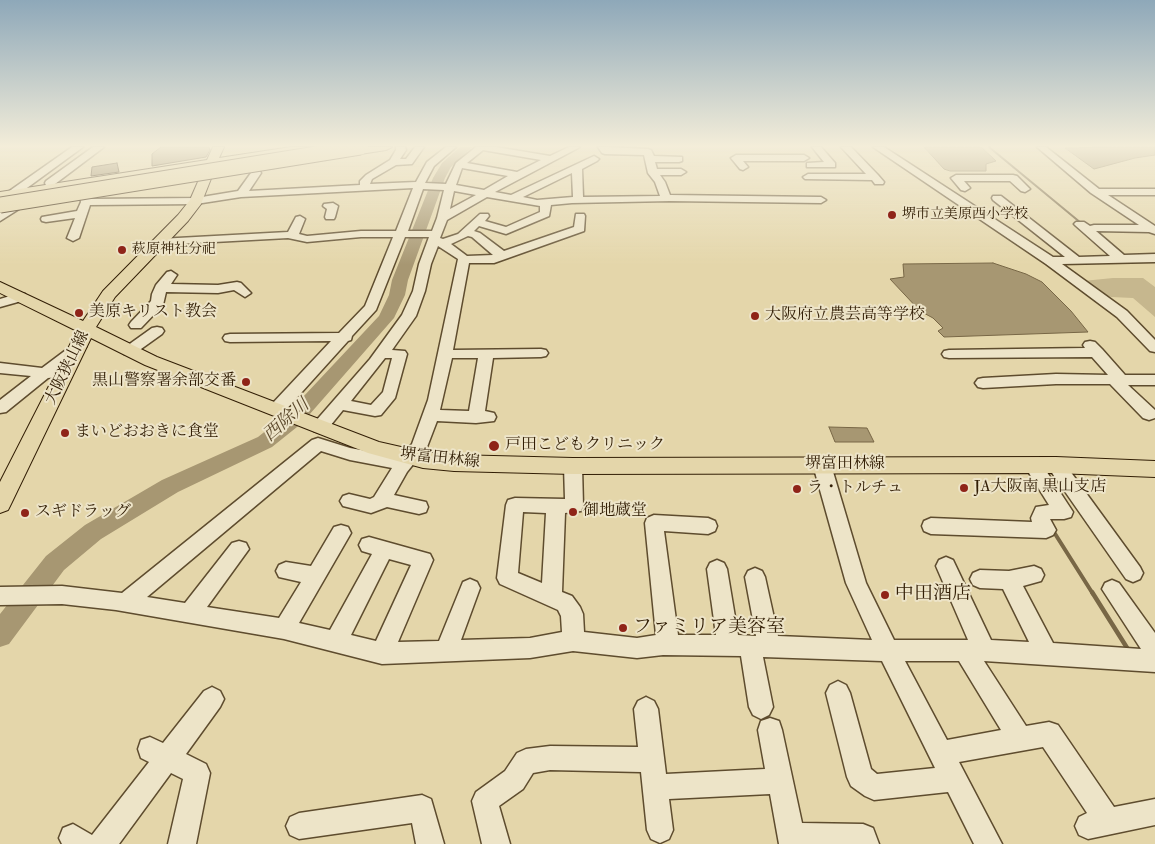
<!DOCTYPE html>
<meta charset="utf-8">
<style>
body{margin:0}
canvas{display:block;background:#e4d6aa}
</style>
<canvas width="1155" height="844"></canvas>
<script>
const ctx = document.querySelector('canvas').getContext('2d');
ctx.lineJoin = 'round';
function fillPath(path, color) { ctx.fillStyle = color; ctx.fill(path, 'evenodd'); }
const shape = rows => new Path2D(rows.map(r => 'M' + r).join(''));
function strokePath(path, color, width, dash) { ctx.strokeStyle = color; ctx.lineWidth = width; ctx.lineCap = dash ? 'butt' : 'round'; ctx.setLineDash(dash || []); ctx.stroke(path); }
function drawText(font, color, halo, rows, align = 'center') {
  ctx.font = font + ' "IM FELL Double Pica","Noto Serif JP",serif'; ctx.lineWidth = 4; ctx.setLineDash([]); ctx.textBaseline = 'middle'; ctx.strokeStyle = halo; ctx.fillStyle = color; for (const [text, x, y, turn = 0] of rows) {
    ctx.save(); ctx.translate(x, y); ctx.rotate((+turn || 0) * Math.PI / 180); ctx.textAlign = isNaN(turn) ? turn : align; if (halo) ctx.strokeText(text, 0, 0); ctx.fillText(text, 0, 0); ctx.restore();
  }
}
fillPath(shape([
 [1113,278,1143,278,1155,287,1155,317,1133,298,1111,297,1100,294,1083,281]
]), '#c6b78e');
const water = shape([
 [924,147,981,147,996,161,986,164,986,171,950,171,944,169,924,147],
 [1112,147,1155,147,1155,155,1135,158,1094,169,1065,148,1112,147],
 [993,263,1026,274,1042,282,1071,311,1088,332,944,337,938,331,943,328,933,318,920,311,890,279,904,277,903,264,993,263],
 [829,427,867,428,874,442,835,442,829,427]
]);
fillPath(water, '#a79772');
strokePath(water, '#786746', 1);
strokePath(shape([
 [989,147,1081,223]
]), '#786746', 2);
strokePath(shape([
 [1052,529,1093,594]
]), '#786746', 4);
strokePath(shape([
 [1092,592,1129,651]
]), '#786746', 4.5);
fillPath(shape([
 [460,147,472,147,451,167,445,178,408,280,405,295,394,318,302,423,272,447,178,492,101,539,64,570,9,644,0,647,0,614,46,556,85,525,162,480,258,437,288,413,379,316,389,295,392,280,433,178,442,163,460,147]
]), '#a79772');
const building = shape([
 [161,147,209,147,210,150,206,157,152,166,152,154,161,147],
 [117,163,119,172,91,176,92,167,117,163]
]);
fillPath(building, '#8f7e5b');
strokePath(building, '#321e05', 1);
const minor = shape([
 [72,147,83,147,16,196,8,196,7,194,8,192,72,147],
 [93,147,104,147,55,184,57,188,56,190,48,190,45,183,46,181,93,147],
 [396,147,405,147,406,150,400,159,406,159,415,147,424,147,412,164,396,165,372,179,370,184,416,182,427,162,446,147,456,147,434,166,425,183,446,184,456,163,476,147,496,147,550,156,569,147,580,147,495,192,511,195,594,156,599,159,597,161,582,169,583,197,660,196,655,182,648,173,644,155,605,154,602,153,598,147,607,147,648,149,651,150,654,156,682,157,682,161,679,162,655,162,657,169,681,169,686,172,681,175,660,175,665,182,670,195,821,197,826,200,821,203,670,201,572,203,551,205,549,216,506,234,479,226,474,231,480,233,504,251,574,227,576,214,584,214,585,216,584,231,494,263,469,263,453,350,541,349,546,350,548,353,546,356,541,357,493,358,485,411,494,413,496,417,494,421,476,423,437,421,427,447,407,472,394,495,426,502,428,507,426,512,419,514,387,507,371,513,343,506,340,501,343,496,349,494,370,499,374,497,392,468,350,460,321,451,147,597,185,603,232,543,239,541,246,543,249,549,207,607,279,618,301,582,279,577,276,571,279,565,286,562,311,566,334,527,341,525,348,527,351,533,299,623,330,630,372,554,362,551,359,545,362,539,369,537,430,554,433,560,398,642,439,641,463,582,470,579,477,582,480,588,461,640,530,638,562,632,561,616,558,610,500,584,497,578,506,505,508,500,515,498,565,499,564,466,567,461,573,460,579,461,582,466,583,506,581,511,565,513,562,592,572,596,580,607,583,614,584,632,637,638,656,635,645,523,647,518,654,515,708,518,715,521,717,526,715,531,708,534,664,531,678,635,716,635,707,569,710,563,717,560,724,563,727,569,738,635,756,636,745,577,748,571,755,568,762,571,765,577,778,636,872,640,846,583,813,465,816,460,822,459,828,460,831,465,866,583,894,640,968,640,936,566,939,560,946,557,953,560,991,640,1029,642,1003,589,980,588,973,585,970,579,973,573,980,570,1009,571,1034,566,1041,569,1044,575,1041,581,1023,586,1053,643,1141,649,1102,589,1105,583,1112,580,1119,583,1155,633,1155,672,984,661,1026,726,1049,722,1058,725,1114,807,1155,799,1155,825,1088,839,1079,835,1075,826,1079,817,1087,813,1043,747,959,762,1002,844,974,844,948,792,874,800,865,796,851,786,847,777,826,693,830,685,838,681,846,685,850,693,871,769,877,774,935,768,882,661,763,657,773,707,769,715,761,719,753,715,749,707,741,656,663,655,637,658,573,651,530,658,382,664,284,639,116,610,62,604,0,605,0,587,62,586,122,593,312,440,318,438,350,448,400,457,412,444,428,400,458,259,438,246,431,264,425,291,416,316,392,350,405,351,407,354,395,398,381,415,375,416,343,410,326,431,320,433,314,431,312,427,314,423,370,359,402,315,413,291,419,264,429,237,405,237,376,310,352,336,351,340,348,341,283,413,277,414,271,413,269,409,271,405,331,341,230,342,225,341,223,338,225,335,230,334,339,333,365,306,393,237,361,237,307,242,288,238,159,245,153,242,159,239,288,232,296,217,300,216,305,219,299,234,307,236,361,231,396,231,413,188,241,197,196,204,90,205,79,238,73,241,67,238,75,218,46,222,42,221,41,219,42,217,77,211,81,202,80,196,85,193,89,194,91,199,196,198,238,191,251,173,249,168,254,165,257,166,261,173,249,191,360,185,360,181,366,175,390,160,396,150,396,147],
 [483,150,541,160,517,172,467,163,483,150],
 [462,168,508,176,484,190,456,185,462,168],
 [572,173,573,197,537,200,523,197,572,173],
 [423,189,444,190,437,218,432,231,408,231,423,189],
 [454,191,476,195,450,209,454,191],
 [487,197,540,206,540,212,506,227,485,221,489,216,488,214,480,214,458,234,443,239,440,238,447,220,487,197],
 [468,236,472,237,493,255,467,256,451,244,468,236],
 [385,358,392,358,383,392,371,405,351,401,385,358],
 [452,358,478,358,469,411,440,410,452,358],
 [523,512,546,513,542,583,518,573,523,512],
 [389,559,411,565,376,641,351,635,389,559],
 [905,661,959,661,1001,730,947,740,905,661],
 [812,147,821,147,835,163,835,167,807,167,807,163,824,162,812,147],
 [841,147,851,147,878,175,884,182,883,184,875,184,872,180,805,179,803,177,808,174,866,174,841,147],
 [873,147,884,147,1053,257,1065,257,993,200,992,198,993,196,1001,196,1079,257,1110,256,1076,226,1074,224,1076,222,1084,222,1090,226,1094,225,1139,225,1091,193,1037,147,1046,147,1099,189,1155,189,1155,195,1108,195,1155,226,1155,234,1149,232,1096,231,1124,255,1155,254,1155,262,1062,264,1127,311,1155,340,1155,352,1150,351,1117,317,1046,264,873,147],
 [736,155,804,155,809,158,804,161,743,161,748,167,743,170,740,169,731,158,736,155],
 [956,175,1013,175,1017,176,1030,189,1025,192,1021,191,1010,181,964,181,970,188,965,191,961,190,951,178,956,175],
 [333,203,338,206,335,217,334,219,326,219,325,217,327,209,323,206,324,204,333,203],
 [15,204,20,207,19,209,0,221,0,213,15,204],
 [171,271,177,275,171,284,218,285,237,282,241,283,251,293,245,297,234,290,218,293,166,292,163,305,141,328,131,328,129,325,131,322,151,301,152,294,156,285,167,272,171,271],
 [20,293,25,294,26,297,25,300,0,307,0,299,20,293],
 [157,327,162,328,164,331,162,334,134,354,124,354,122,351,124,348,152,328,157,327],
 [1090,341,1095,342,1102,349,1125,375,1155,375,1155,385,1128,385,1155,410,1155,418,1149,420,1143,418,1110,384,1056,384,983,388,978,387,975,383,978,379,983,378,1056,374,1108,375,1092,357,949,358,944,357,942,354,944,351,949,350,1085,348,1083,345,1085,342,1090,341],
 [79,343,84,344,86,347,58,371,60,374,57,377,48,378,6,412,0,413,0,400,31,376,0,373,0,363,42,368,74,344,79,343],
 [1033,459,1039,460,1073,512,1071,517,1064,519,1050,519,1056,530,1053,535,1046,538,931,534,924,531,922,526,924,521,931,518,1032,522,1031,518,1036,507,1049,505,1024,465,1027,460,1033,459],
 [1056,459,1062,460,1140,567,1143,573,1140,579,1133,582,1126,579,1050,470,1047,465,1050,460,1056,459],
 [212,687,220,691,224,699,220,707,186,754,206,764,210,773,196,844,168,844,183,779,171,773,119,844,62,844,59,838,63,828,73,824,92,835,149,762,141,758,138,749,141,740,150,737,163,743,204,691,212,687],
 [646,697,654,701,658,709,666,774,765,769,758,730,761,721,770,718,779,721,782,730,802,823,863,824,873,828,879,844,779,844,770,794,669,799,673,830,669,839,660,843,651,839,647,830,641,772,550,770,533,773,523,789,499,806,510,844,482,844,472,801,476,792,505,771,517,753,526,749,550,746,638,747,634,709,638,701,646,697],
 [422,795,431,799,444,844,416,844,412,823,299,839,290,835,286,826,290,817,299,813,422,795]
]);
const major = shape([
 [213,147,224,147,219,158,291,147,318,147,312,150,216,166,201,204,188,221,115,297,96,327,157,357,379,442,423,452,454,455,573,458,1056,457,1155,461,1155,477,1056,473,573,474,454,471,423,468,368,453,145,365,91,338,11,504,8,510,0,513,0,482,77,331,0,293,0,282,83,321,103,291,178,215,190,200,204,168,0,200,0,192,207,160,213,147],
 [365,147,392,147,386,150,341,157,335,154,341,151,365,147]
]);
strokePath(minor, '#5e4c2e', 3);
strokePath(major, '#321e05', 2);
fillPath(minor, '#ede4c8');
fillPath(major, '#e4d6aa');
const highwayBridge = shape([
 [0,205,360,147]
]);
strokePath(highwayBridge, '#321e05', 17, []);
strokePath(highwayBridge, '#e4d6aa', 15);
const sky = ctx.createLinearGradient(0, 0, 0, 265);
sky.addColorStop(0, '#8ea8b9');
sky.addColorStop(0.55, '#f3edd9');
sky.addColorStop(1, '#f3edd900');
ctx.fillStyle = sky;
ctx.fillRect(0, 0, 1155, 265);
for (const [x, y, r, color] of [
 [892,215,5,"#8f2418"],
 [122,250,5,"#8f2418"],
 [79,313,5,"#8f2418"],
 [755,316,5,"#8f2418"],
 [246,382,5,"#8f2418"],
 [65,433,5,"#8f2418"],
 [494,446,6,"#8f2418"],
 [964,488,5,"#8f2418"],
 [797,489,5,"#8f2418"],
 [573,512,5,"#8f2418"],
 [25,513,5,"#8f2418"],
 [885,595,5,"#8f2418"],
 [623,628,5,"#8f2418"]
]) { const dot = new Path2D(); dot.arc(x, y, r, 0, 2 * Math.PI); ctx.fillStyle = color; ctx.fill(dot); strokePath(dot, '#ede4c8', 2); }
drawText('14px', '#321e05', '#ede4c8', [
 ["堺市立美原西小学校",902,215],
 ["萩原神社分祀",132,250]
], 'left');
drawText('16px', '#321e05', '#ede4c8', [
 ["美原キリスト教会",89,313],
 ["大阪府立農芸高等学校",765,316],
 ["黒山警察署余部交番",236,382,"right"],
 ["まいどおおきに食堂",75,433],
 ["戸田こどもクリニック",505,446],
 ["JA大阪南 黒山支店",974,488],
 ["ラ・トルチュ",807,489],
 ["御地蔵堂",583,512],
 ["スギドラッグ",35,513]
], 'left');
drawText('16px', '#321e05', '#ede4c8', [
 ["大阪狭山線",68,368,-64],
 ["堺富田林線",440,459,6],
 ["堺富田林線",845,465]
]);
drawText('italic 18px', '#5b482b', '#ede4c8', [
 ["西除川",287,421,-41]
]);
drawText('19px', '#321e05', '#ede4c8', [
 ["中田酒店",895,595],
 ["ファミリア美容室",633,628]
], 'left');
</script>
